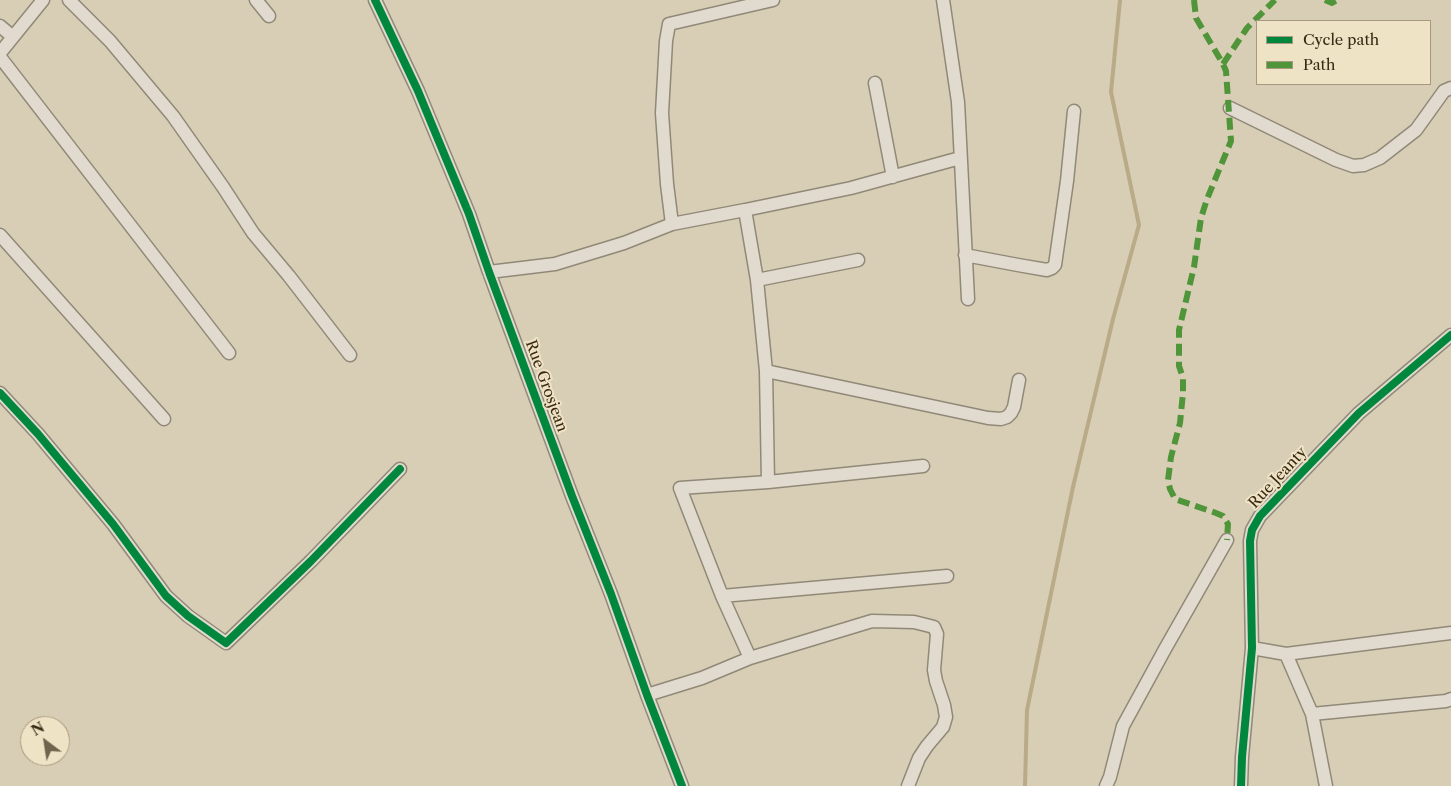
<!DOCTYPE html>
<style>
body{margin:0}
#map{position:relative;width:1451px;height:786px;overflow:hidden;background:#d8ceb5;font-family:"Libre Caslon Text",serif}
canvas{display:block}
.legend{position:absolute;left:1256px;top:20px;width:175px;height:65px;box-sizing:border-box;background:#efe3c5;border:1px solid #a7997f;margin:0;padding:6px 9px;list-style:none;font-size:15px;color:#3a2a15}
.legend li{display:flex;align-items:center;gap:10px;height:25px}
.legend b{width:25px;border:1px solid #a7997f}
.north{position:absolute;left:20px;top:716px;width:50px;height:50px;box-sizing:border-box;background:#efe3c5;border:1px solid #a7997f;border-radius:50%;rotate:329deg;font-size:14px;font-weight:700;line-height:20px;text-align:center;color:#3a2a15}
.north::after{content:'';display:block;margin:auto;width:18px;height:22px;background:#71634d;clip-path:polygon(50% 0,100% 100%,50% 72%,0 100%)}
</style>
<div id="map">
<canvas width="1451" height="786"></canvas>
<ul class="legend">
<li><b style="height:6px;background:#00873e"></b>Cycle path</li>
<li><b style="height:6px;background:#50953a"></b>Path</li>
</ul>
<div class="north">N</div>
</div>
<script>
const ctx = document.querySelector('canvas').getContext('2d');
ctx.lineJoin = 'round';
const shape = rows => new Path2D(rows.map(r => 'M' + r).join(''));
function strokePath(path, color, width, dash) { ctx.strokeStyle = color; ctx.lineWidth = width; ctx.lineCap = dash ? 'butt' : 'round'; ctx.setLineDash(dash || []); ctx.stroke(path); }
function drawText(font, color, halo, rows, align = 'center') {
  ctx.font = font + ' "Libre Caslon Text",serif'; ctx.lineWidth = 4; ctx.setLineDash([]); ctx.textBaseline = 'middle'; ctx.strokeStyle = halo; ctx.fillStyle = color; for (const [text, x, y, turn = 0] of rows) {
    ctx.save(); ctx.translate(x, y); ctx.rotate((+turn || 0) * Math.PI / 180); ctx.textAlign = isNaN(turn) ? turn : align; if (halo) ctx.strokeText(text, 0, 0); ctx.fillText(text, 0, 0); ctx.restore();
  }
}
strokePath(shape([
 [1025,786,1027,710,1073,487,1113,319,1139,225,1111,92,1120,0]
]), '#b9aa88', 4);
const street = shape([
 [69,0,110,41,173,116,223,187,253,233,289,276,350,355],
 [256,0,269,16],
 [375,0,418,91,469,214,489,272,572,496,611,594,647,695,682,786],
 [943,0,958,102,968,299],
 [0,26,13,37],
 [0,53,43,0],
 [0,57,229,353],
 [875,83,893,177],
 [1230,108,1336,160,1353,166,1364,165,1380,158,1416,130,1444,91,1451,88],
 [745,210,851,188,960,158],
 [672,224,745,210,757,280,766,371,768,482],
 [0,235,164,419],
 [965,255,1018,265,1047,270,1052,268,1055,265,1067,181,1074,111],
 [489,272,555,264,624,243,672,224,667,184,662,113,666,41,669,24,773,0],
 [757,280,858,260],
 [766,371,988,418,1001,419,1007,417,1011,413,1014,407,1019,380],
 [0,393,38,434,113,524,166,596,188,616,226,643,311,561,400,469],
 [722,596,947,576],
 [1252,648,1286,654,1312,714,1326,786],
 [1286,654,1451,633],
 [750,658,872,621,914,622,934,627,937,634,934,670,936,681,944,705,946,717,943,727,927,746,919,758,908,786],
 [647,695,702,678,750,658,722,596,680,488,768,482,923,466],
 [1312,714,1446,701,1451,699],
 [1106,786,1110,777,1123,726,1165,649,1227,540],
 [1241,786,1242,757,1252,648,1250,541,1252,530,1260,516,1359,413,1451,335]
]);
strokePath(street, '#918978', 15);
strokePath(street, '#e0dbce', 12);
strokePath(shape([
 [1194,0,1196,18,1223,64,1226,71,1231,141,1207,199,1201,218,1194,267,1179,330,1179,366,1183,378,1183,393,1180,423,1171,457,1168,480,1170,489,1175,499,1216,513,1223,516,1228,524,1227,540],
 [1325,0,1332,3,1337,0],
 [1223,64,1247,28,1275,0]
]), '#50953a', 6, [12, 6]);
strokePath(shape([
 [375,0,418,91,469,214,489,272,572,496,611,594,647,695,682,786],
 [0,393,38,434,113,524,166,596,188,616,226,643,311,561,400,469],
 [1241,786,1242,757,1252,648,1250,541,1252,530,1260,516,1359,413,1451,335]
]), '#00873e', 8);
drawText('15px', '#3a2a15', '#efe3c5', [
 ["Rue Grosjean",546,386,70],
 ["Rue Jeanty",1278,478,-47]
]);
</script>
